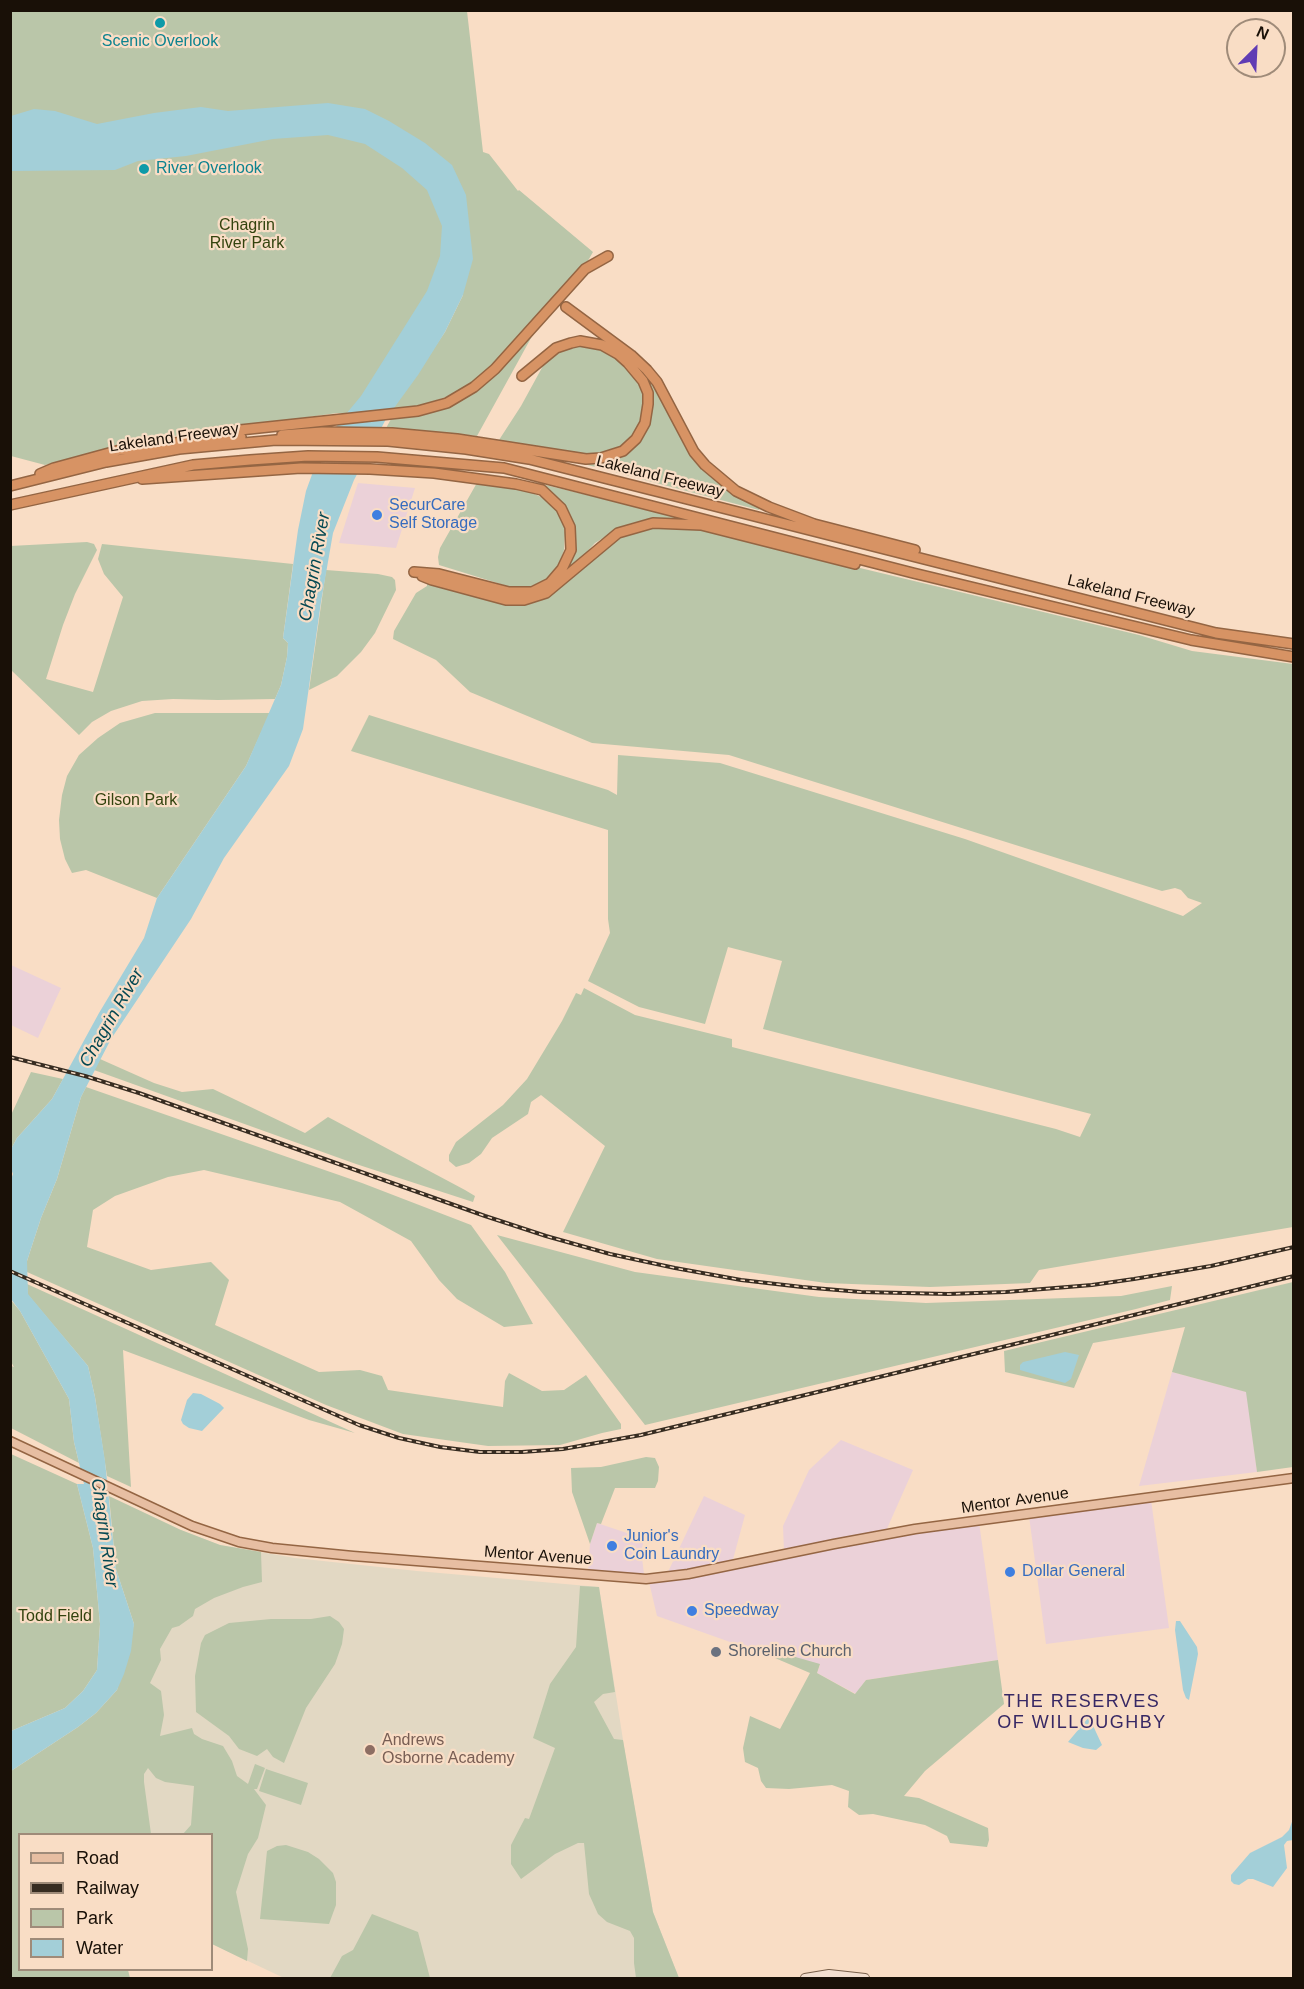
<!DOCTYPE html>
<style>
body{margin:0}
#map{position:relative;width:1304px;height:1989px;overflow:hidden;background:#f9ddc5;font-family:Arial,sans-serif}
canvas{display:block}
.frame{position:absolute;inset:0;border:12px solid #191007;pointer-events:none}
.legend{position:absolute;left:18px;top:1833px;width:195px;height:138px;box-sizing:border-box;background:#f9ddc5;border:2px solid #9f8b79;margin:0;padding:8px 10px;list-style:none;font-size:18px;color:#191007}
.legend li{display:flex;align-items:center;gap:12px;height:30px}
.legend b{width:30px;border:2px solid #9f8b79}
.north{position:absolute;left:1226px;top:18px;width:60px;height:60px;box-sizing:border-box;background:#f9ddc5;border:2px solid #9f8b79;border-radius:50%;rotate:24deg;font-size:16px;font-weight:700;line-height:24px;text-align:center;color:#191007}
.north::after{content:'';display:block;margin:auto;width:21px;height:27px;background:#603cb4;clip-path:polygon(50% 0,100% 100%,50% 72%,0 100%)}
</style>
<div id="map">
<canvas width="1304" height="1989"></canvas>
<div class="frame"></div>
<ul class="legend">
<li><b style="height:8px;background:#e7bea2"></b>Road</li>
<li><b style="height:8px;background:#372c21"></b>Railway</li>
<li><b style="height:16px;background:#bac6a9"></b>Park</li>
<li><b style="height:16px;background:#a3cfd8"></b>Water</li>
</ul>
<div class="north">N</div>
</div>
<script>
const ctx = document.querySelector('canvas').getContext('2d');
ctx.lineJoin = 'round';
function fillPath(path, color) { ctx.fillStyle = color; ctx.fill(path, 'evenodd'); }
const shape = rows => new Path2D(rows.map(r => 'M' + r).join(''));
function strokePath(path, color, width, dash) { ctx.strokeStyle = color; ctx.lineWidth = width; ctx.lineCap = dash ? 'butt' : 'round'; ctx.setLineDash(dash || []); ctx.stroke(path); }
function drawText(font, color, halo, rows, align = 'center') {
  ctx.font = font + ' Arial,sans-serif'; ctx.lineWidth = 4.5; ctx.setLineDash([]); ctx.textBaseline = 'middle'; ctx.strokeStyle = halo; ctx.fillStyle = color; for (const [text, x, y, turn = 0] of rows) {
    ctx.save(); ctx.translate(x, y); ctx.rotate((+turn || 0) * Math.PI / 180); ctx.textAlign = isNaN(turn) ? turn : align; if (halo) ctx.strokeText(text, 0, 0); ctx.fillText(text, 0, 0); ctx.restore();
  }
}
fillPath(shape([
 [358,483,415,488,396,548,339,543],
 [11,965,61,988,38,1038,11,1025],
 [1172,1372,1247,1392,1257,1472,1139,1486],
 [841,1440,913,1470,886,1531,784,1551,783,1526,809,1470],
 [704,1496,745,1515,732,1563,667,1574],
 [1151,1500,1169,1628,1046,1644,1029,1516],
 [979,1522,998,1660,866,1680,856,1694,817,1673,820,1665,778,1652,775,1658,657,1616,649,1582,771,1558],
 [597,1523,645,1539,641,1550,644,1574,588,1572,590,1544]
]), '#ebd1d8');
fillPath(shape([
 [181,1530,220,1545,295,1558,417,1571,599,1587,626,1759,653,1912,679,1978,284,1978,212,1944,212,1834,105,1834]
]), '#e2d8c3');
fillPath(shape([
 [11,11,467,11,483,152,489,154,518,191,519,190,593,252,586,264,482,375,455,394,419,406,391,411,445,332,463,295,449,209,451,273,398,362,346,414,337,413,145,440,45,465,11,456],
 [536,329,477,436,385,430,391,419,449,404],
 [577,345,600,348,611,354,630,369,639,381,644,394,645,406,643,419,632,439,621,447,610,452,589,455,568,453,499,440,521,406,544,364,557,351],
 [639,365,650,379,690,451,761,507,759,510,580,463,581,461,624,454,651,411,637,367],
 [478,481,524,489,541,497,556,509,563,521,565,533,564,550,558,567,545,580,529,587,507,586,439,565,438,557,440,548],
 [533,482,675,516,674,519,650,520,633,523,616,530,595,543,570,570,566,568,569,515,563,503],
 [651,527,694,528,706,531,1139,635,1192,651,1293,664,1293,1227,1039,1270,1030,1283,930,1287,826,1283,657,1259,563,1232,605,1146,541,1095,531,1102,528,1114,492,1138,481,1154,469,1163,456,1167,449,1161,449,1155,456,1142,503,1105,527,1079,562,1021,576,993,581,995,584,988,635,1015,732,1039,732,1047,1056,1129,1080,1137,1091,1114,763,1029,782,961,728,947,705,1024,639,1007,588,981,610,933,608,919,608,830,351,751,369,715,608,790,617,795,618,755,720,763,965,839,1183,916,1202,903,1188,898,1181,890,1175,888,1162,891,729,755,592,743,470,692,436,660,393,639,394,631,416,593,427,586,427,583,499,602,512,604,529,603,548,595,601,548,633,531],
 [87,542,94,544,97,550,75,594,63,625,46,679,93,692,123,597,104,574,98,559,102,544,293,564,283,638,288,643,287,657,281,685,275,699,218,700,173,699,142,701,111,711,92,722,79,735,11,670,10,546],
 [326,570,378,574,392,577,395,580,396,590,375,633,361,652,337,676,309,690],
 [155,713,270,713,246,766,157,898,86,870,72,873,65,859,60,839,59,820,62,795,67,776,79,755,98,738,120,723],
 [100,1059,154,1083,182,1092,213,1089,305,1133,328,1117,465,1190,475,1196,473,1202,356,1164,94,1070],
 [31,1072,63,1079,52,1099,17,1138,11,1149,11,1115],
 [86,1087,362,1183,471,1225,505,1272,533,1324,504,1327,457,1299,439,1280,411,1241,340,1202,204,1170,168,1177,115,1196,93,1210,87,1247,151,1270,211,1262,229,1280,215,1325,319,1372,360,1370,382,1376,388,1390,503,1407,505,1381,509,1373,542,1391,564,1390,586,1375,621,1424,621,1429,602,1433,560,1445,488,1446,403,1434,326,1405,27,1272,27,1261,41,1218,57,1179,81,1097],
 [497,1235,635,1272,819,1297,926,1303,1121,1296,1172,1286,1170,1300,1136,1309,645,1425],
 [1293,1282,1293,1467,1257,1472,1246,1392,1172,1372,1185,1327,1093,1343,1074,1388,1005,1372,1004,1351],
 [27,1284,355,1433,309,1420,123,1350,131,1487,107,1476,95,1397,88,1366,28,1295],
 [10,1299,20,1311,69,1399,74,1442,79,1463,11,1428,11,1366,14,1367,10,1360],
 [11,1454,77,1484,93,1548,100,1624,97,1670,83,1691,65,1708,11,1731],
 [646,1457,655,1458,659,1467,658,1481,655,1488,615,1488,601,1524,597,1523,590,1544,572,1492,571,1468,601,1467],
 [109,1496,181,1530,220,1545,261,1552,262,1582,243,1587,214,1598,195,1609,193,1616,179,1626,172,1628,160,1649,161,1660,150,1683,161,1691,164,1715,160,1736,192,1728,194,1734,202,1739,223,1746,232,1761,237,1776,248,1784,255,1764,265,1768,257,1789,254,1789,266,1805,258,1838,248,1854,236,1892,248,1949,247,1961,212,1944,212,1834,183,1834,191,1825,194,1786,165,1782,156,1778,148,1768,144,1774,144,1782,151,1834,20,1834,20,1970,128,1970,130,1978,11,1978,11,1771,78,1727,96,1713,117,1690,134,1624,116,1569],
 [580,1586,599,1587,615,1692,603,1694,594,1702,614,1739,623,1740,653,1912,679,1978,636,1978,634,1963,634,1938,630,1931,607,1922,598,1914,589,1894,584,1843,578,1843,555,1854,521,1879,511,1864,511,1845,525,1818,529,1819,555,1748,533,1738,550,1684,576,1647],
 [330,1616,339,1622,344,1629,342,1644,335,1664,306,1708,284,1763,273,1757,267,1749,257,1756,239,1749,229,1736,196,1712,195,1676,201,1643,205,1635,229,1623,271,1619,311,1619],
 [778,1652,820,1664,817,1673,855,1694,866,1680,998,1660,1004,1704,925,1771,904,1796,919,1798,988,1828,989,1840,987,1847,950,1843,947,1836,925,1825,873,1814,859,1815,848,1807,849,1791,832,1785,789,1789,766,1788,761,1781,758,1768,745,1762,743,1748,750,1716,780,1729,810,1673,775,1658],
 [266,1769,308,1783,301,1805,259,1791],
 [286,1845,308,1852,319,1859,333,1873,336,1882,336,1905,329,1924,260,1919,267,1851,277,1846],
 [372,1914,418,1932,430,1978,330,1978,342,1956,353,1950]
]), '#bac6a9');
fillPath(shape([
 [328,103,365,109,389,121,425,143,452,165,466,195,473,259,463,295,445,332,418,375,386,419,354,480,333,533,321,602,303,729,289,766,224,858,191,919,111,1039,81,1097,57,1179,41,1218,27,1261,28,1294,88,1366,95,1397,105,1461,116,1569,134,1624,131,1651,124,1674,117,1690,96,1713,78,1727,11,1771,11,1731,65,1708,83,1691,97,1670,100,1624,93,1548,77,1484,84,1484,74,1442,69,1399,20,1311,11,1299,10,1182,13,1174,11,1169,11,1149,17,1138,52,1099,99,1013,144,938,157,898,246,766,281,685,287,657,288,643,283,638,298,530,306,491,322,447,341,420,361,396,427,291,440,256,442,226,427,190,402,168,365,144,328,135,273,139,186,156,138,161,115,170,11,171,11,116,34,109,55,111,97,124,154,113,201,107,228,111],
 [1065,1352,1079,1355,1071,1379,1065,1383,1020,1370,1020,1365,1023,1362],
 [193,1393,201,1394,220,1404,224,1408,202,1431,189,1428,183,1424,181,1420,187,1400],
 [1176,1621,1180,1621,1197,1647,1198,1654,1189,1700,1186,1698,1183,1690,1175,1630],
 [1089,1717,1102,1745,1096,1750,1083,1748,1068,1742],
 [1293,1819,1293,1840,1287,1841,1284,1845,1287,1868,1273,1887,1253,1879,1248,1879,1239,1885,1234,1884,1231,1881,1231,1875,1250,1853,1282,1837,1289,1830]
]), '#a3cfd8');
fillPath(shape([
 [331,429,384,430,361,473,310,473,319,446]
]), '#f9ddc5');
const secondary = shape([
 [805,1978,829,1974,865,1978]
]);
const primary = shape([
 [10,1441,192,1526,239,1542,272,1548,353,1556,646,1579,688,1574,834,1544,915,1529,1294,1478]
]);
const highway = shape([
 [566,307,631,355,647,370,657,382,694,452,705,465,736,491,769,507,814,524,915,550],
 [212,433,418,411,447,403,474,387,495,369,585,269,608,256],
 [282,435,322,432,392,433,457,439,586,459,601,458,623,451,636,439,645,423,648,404,648,393,643,381,628,363,618,354,602,345,580,341,571,343,556,348,522,376],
 [40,474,54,468,120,450,206,439,241,437],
 [142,479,301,468,370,469,434,473,516,484,542,490,561,508,570,527,571,550,562,569,550,583,532,592,509,592,439,574,414,572],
 [10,486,106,462,179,449,222,445,276,440,388,441,466,449,529,459,1216,633,1294,644],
 [10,505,193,465,250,460,308,456,377,457,504,468,913,573,1191,640,1294,657],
 [422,576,432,580,506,600,524,600,546,593,618,533,653,523,701,525,855,564]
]);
strokePath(secondary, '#7a614c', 10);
strokePath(primary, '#946543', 11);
strokePath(highway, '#946543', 12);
strokePath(secondary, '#f3dfd0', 8);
strokePath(primary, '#e7bea2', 8);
strokePath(highway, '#d79364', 9);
const rail = shape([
 [10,1057,85,1076,139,1093,485,1216,546,1236,610,1254,675,1268,741,1280,802,1287,861,1292,948,1294,1006,1292,1092,1285,1134,1279,1211,1266,1294,1247],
 [10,1271,359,1425,399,1438,440,1447,480,1452,522,1452,563,1449,641,1435,1294,1276]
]);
strokePath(rail, '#372c21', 4);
strokePath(rail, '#f9ddc5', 1.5, [4.5]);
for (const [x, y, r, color] of [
 [160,23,6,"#0f9aa8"],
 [144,169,6,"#0f9aa8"],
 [377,515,6,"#3f7fe0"],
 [612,1546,6,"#3f7fe0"],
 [1010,1572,6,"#3f7fe0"],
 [692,1611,6,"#3f7fe0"],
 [716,1652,6,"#6b7280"],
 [370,1750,6,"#8d6e63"]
]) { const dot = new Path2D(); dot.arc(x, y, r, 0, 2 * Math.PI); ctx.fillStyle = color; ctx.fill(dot); strokePath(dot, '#f9ddc5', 2); }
drawText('16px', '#0d838f', '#f9ddc5', [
 ["Scenic Overlook",160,42],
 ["River Overlook",156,169,"left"]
]);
drawText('16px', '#33430e', '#f9ddc5', [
 ["Chagrin",247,226],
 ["River Park",247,244],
 ["Gilson Park",136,801],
 ["Todd Field",55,1617]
]);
drawText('16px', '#191007', '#f9ddc5', [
 ["Lakeland Freeway",174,438,-8],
 ["Lakeland Freeway",660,477,14],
 ["Lakeland Freeway",1131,596,14],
 ["Mentor Avenue",1015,1501,-8],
 ["Mentor Avenue",538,1556,4]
]);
drawText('16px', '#366cbe', '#f9ddc5', [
 ["SecurCare",389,506],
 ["Self Storage",389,524],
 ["Junior's",624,1537],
 ["Coin Laundry",624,1555],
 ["Dollar General",1022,1572],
 ["Speedway",704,1611]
], 'left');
drawText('16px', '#5b616d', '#f9ddc5', [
 ["Shoreline Church",728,1652]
], 'left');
drawText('16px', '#785e54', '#f9ddc5', [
 ["Andrews",382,1741],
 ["Osborne Academy",382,1759]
], 'left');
drawText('italic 18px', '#044852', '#f9ddc5', [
 ["Chagrin River",315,567,-80],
 ["Chagrin River",112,1018,-60],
 ["Chagrin River",104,1533,82]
]);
ctx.letterSpacing = '1.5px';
drawText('18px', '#372864', '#f9ddc5', [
 ["THE RESERVES",1082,1702],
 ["OF WILLOUGHBY",1082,1723]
]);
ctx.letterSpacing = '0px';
</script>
